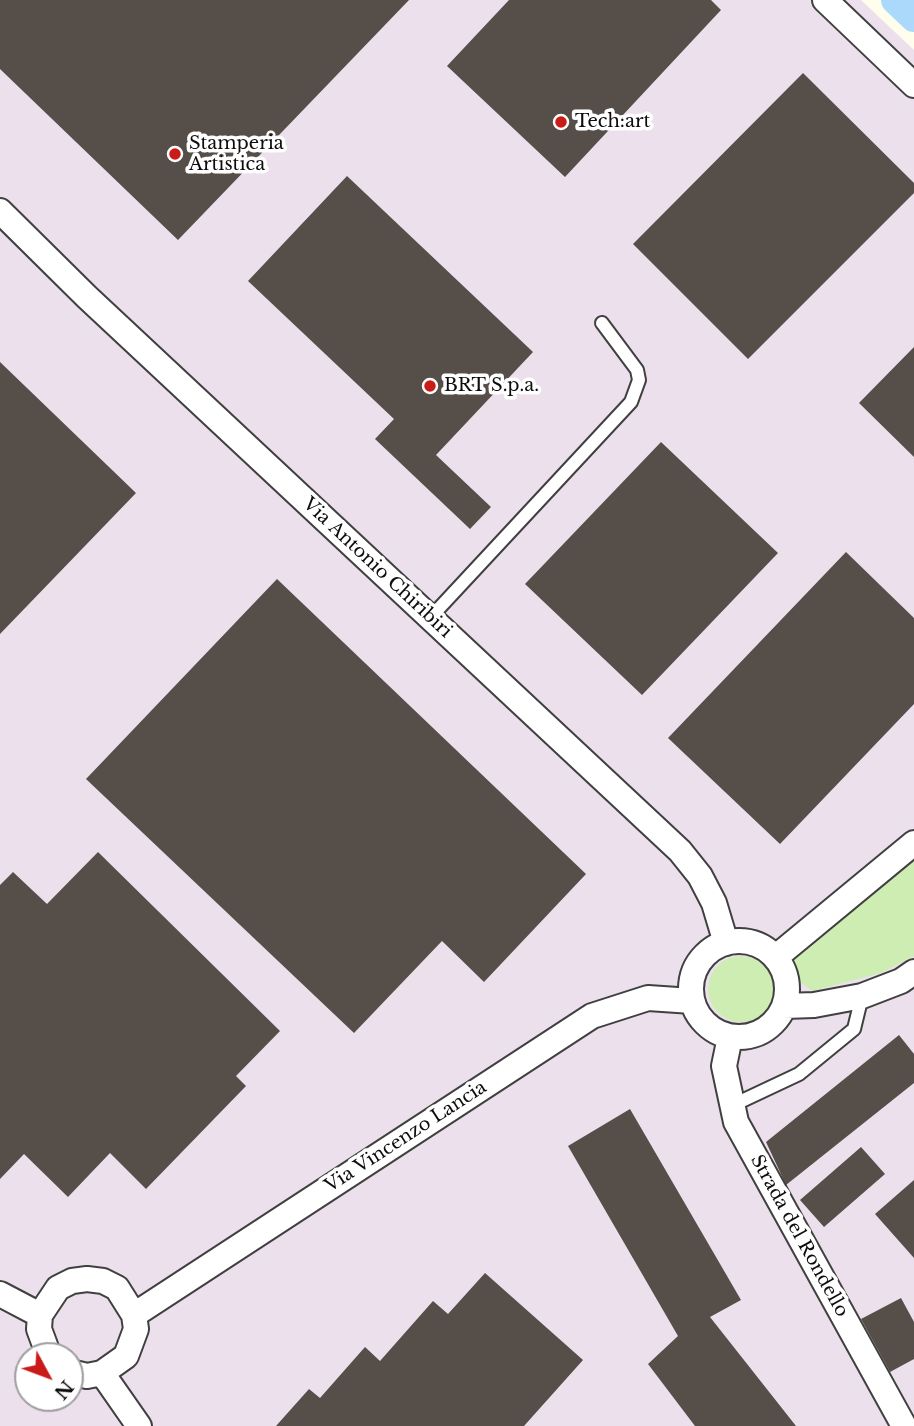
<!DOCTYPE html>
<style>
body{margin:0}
#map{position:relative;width:914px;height:1426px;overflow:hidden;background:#fffdec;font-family:"Libre Baskerville",serif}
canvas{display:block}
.north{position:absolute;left:14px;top:1342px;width:70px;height:70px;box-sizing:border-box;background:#fff;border:2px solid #9e9e9e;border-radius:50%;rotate:131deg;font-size:19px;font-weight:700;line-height:28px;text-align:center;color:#0d0d0d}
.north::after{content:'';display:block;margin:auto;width:24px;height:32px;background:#c91b18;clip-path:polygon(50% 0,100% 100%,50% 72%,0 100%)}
</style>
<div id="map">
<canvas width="914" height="1426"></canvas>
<div class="north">N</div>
</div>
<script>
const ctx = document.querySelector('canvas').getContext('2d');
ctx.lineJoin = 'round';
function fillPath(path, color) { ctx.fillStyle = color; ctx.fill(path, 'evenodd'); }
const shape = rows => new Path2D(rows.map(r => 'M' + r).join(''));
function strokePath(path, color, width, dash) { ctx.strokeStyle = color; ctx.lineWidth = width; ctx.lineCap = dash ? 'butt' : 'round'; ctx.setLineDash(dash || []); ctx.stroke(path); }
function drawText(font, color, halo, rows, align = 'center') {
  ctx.font = font + ' "Libre Baskerville",serif'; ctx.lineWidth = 7; ctx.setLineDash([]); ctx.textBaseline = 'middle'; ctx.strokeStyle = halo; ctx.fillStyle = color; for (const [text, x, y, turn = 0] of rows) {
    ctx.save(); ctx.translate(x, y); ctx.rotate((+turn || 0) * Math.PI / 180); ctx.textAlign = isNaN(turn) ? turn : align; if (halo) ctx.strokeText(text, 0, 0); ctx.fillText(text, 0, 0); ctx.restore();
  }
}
fillPath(shape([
 [0,0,861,0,914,50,914,1426,0,1426],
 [28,1356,70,1356,70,1398,28,1398]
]), '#ece0ed');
fillPath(shape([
 [914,861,914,956,881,973,812,991,798,980,793,969,795,959],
 '708 989a33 33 0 1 1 66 0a33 33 0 1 1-66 0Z'
]), '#cdedb2');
strokePath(shape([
 [895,0,914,18]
]), '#abd9fc', 28);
fillPath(shape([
 [0,0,409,0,178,240,0,69],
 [509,0,711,0,721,10,565,177,447,66],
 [803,73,914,183,914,193,748,359,633,244],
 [347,176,533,352,436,455,491,507,470,529,375,439,394,419,248,281],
 [914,347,914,457,859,403],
 [0,362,136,493,0,634],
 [661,442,778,553,642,695,525,584],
 [846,552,914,618,914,704,780,844,668,738],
 [277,579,586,874,484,982,442,941,354,1033,86,779],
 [98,852,280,1031,236,1076,246,1086,146,1189,110,1153,68,1197,24,1154,0,1179,0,885,13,872,47,904],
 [899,1035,914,1054,914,1083,786,1185,766,1142],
 [630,1109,741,1300,710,1317,796,1426,695,1426,648,1364,678,1336,568,1146],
 [861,1147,885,1174,824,1227,800,1200],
 [914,1180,914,1258,875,1214],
 [485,1273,583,1360,524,1426,276,1426,309,1389,320,1398,365,1347,380,1361,433,1301,448,1314],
 [901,1298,914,1322,914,1359,890,1372,861,1319]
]), '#564e48');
const lane = shape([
 [430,618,631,402,639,380,637,370,602,323],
 [731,1106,799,1074,854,1029,862,996]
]);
const street = shape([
 [825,0,914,85],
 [0,211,87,297,680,851,700,876,714,903,726,943],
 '691 989a48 48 0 1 1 96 0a48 48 0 1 1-96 0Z',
 [776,957,914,843],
 [785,1006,814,1005,862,996,901,981,914,972],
 [730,1037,724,1066,736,1122,904,1426],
 [0,1294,40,1315],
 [134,1315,592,1016,648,998,692,1001],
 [49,1356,39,1329,40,1315,58,1288,72,1281,87,1279,103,1281,117,1288,134,1315,136,1329,126,1356,102,1373,87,1376,70,1372],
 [102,1373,139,1426]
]);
strokePath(lane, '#404040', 16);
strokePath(street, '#404040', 28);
strokePath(lane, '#fff', 12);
strokePath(street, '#fff', 24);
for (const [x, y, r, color] of [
 [561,122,7,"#c91b18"],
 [175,154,7,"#c91b18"],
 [430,386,7,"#c91b18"]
]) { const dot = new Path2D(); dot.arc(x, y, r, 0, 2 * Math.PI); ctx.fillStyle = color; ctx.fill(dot); strokePath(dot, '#fff', 2.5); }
drawText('18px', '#0d0d0d', '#fff', [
 ["Tech:art",575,122],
 ["Stamperia",189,144],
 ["Artistica",189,165],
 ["BRT S.p.a.",444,386]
], 'left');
drawText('18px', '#0d0d0d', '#fff', [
 ["Via Antonio Chiribiri",377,568,43],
 ["Via Vincenzo Lancia",406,1137,-33],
 ["Strada del Rondello",799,1236,61]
]);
</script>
